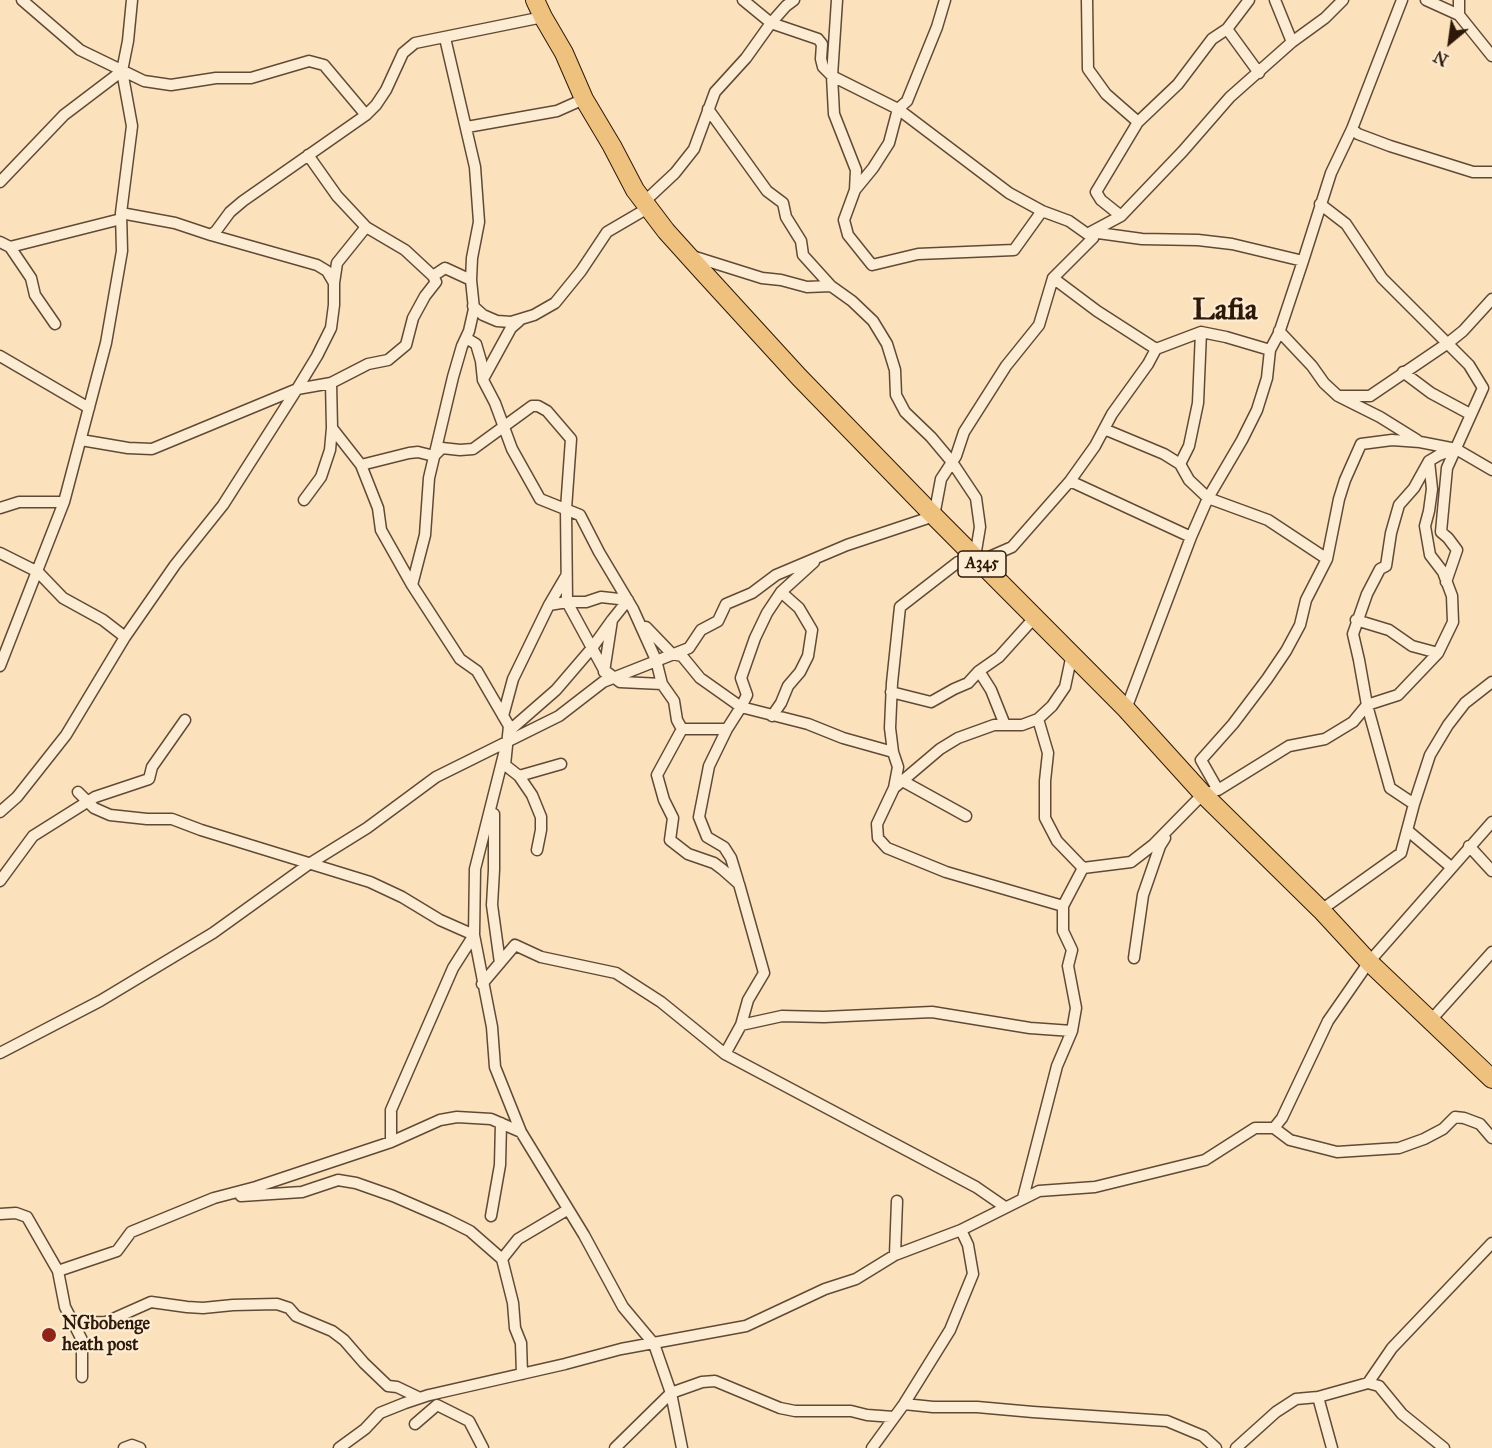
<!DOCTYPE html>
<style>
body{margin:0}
#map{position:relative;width:1492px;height:1448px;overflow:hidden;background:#fbe2bd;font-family:"IM FELL Great Primer",serif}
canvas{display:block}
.north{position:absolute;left:1420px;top:12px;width:60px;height:60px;-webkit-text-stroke:4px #fcecd4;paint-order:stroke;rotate:209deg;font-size:16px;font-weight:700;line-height:24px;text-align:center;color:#2e1808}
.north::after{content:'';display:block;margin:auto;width:21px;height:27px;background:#2e1808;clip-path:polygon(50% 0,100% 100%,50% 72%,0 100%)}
</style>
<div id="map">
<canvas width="1492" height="1448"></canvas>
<div class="north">N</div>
</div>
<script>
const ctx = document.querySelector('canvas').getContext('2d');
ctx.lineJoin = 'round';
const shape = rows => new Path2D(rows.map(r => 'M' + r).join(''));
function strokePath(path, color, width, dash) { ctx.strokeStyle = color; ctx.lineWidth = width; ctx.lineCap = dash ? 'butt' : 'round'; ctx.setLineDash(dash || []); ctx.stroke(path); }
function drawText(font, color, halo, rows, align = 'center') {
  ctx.font = font + ' "IM FELL Great Primer",serif'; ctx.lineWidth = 4.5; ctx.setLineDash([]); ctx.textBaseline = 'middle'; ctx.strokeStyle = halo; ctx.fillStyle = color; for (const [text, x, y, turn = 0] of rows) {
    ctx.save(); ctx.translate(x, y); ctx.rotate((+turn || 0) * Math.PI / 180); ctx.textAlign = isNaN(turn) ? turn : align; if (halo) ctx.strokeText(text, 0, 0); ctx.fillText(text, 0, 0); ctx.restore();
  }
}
const minor = shape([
 [22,0,80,50,144,81,171,85,216,78,251,78,309,61,324,65,366,115],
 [743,0,771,23,818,39,822,44,821,59,823,67,832,76,898,109,1009,193,1042,211,1069,221,1093,238],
 [837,0,832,76,834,114,856,170,855,190],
 [945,0,937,27,907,101,898,109,889,143,873,168,855,190,844,220,848,235,872,265,918,254,1014,250,1042,211],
 [1087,0,1088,69,1106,94,1138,122],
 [1275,0,1292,42],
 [1426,0,1459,15],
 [1459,0,1459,15,1492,56],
 [1227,29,1249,0],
 [708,109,767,191,783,203,786,217,801,241,803,255,831,286,852,301,873,321,887,344,895,370,896,395,905,412,931,437,952,462,976,498,980,527,975,557],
 [467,127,557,111,584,99],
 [1352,129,1358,134,1390,146,1473,172,1492,172],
 [0,182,64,115,122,71,128,41,132,0],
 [644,202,675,173,694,149,715,92,746,58,771,23,786,6,794,0],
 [1320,204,1346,224,1382,278,1469,365,1483,388,1447,468,1441,532,1448,538,1457,550,1446,582],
 [121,213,175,223,211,235,216,231,230,212,243,201,366,115,376,105,386,90,403,53,415,43,543,17],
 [1121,216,1101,200,1096,192,1138,122,1178,84,1212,39,1227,29,1259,73],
 [1091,232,1142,239,1198,240,1232,244,1303,261],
 [211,235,317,265,327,271,334,283],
 [0,242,10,247,121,219],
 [10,247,31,278,35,295,55,324],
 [692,256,762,278,781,280,807,287,831,286],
 [433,276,445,268,471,280],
 [1053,278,1097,311,1156,349],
 [473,306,483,315,497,321,511,322,534,315,555,303,581,271,607,232,648,208],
 [1279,331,1312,366,1324,383,1338,396,1380,417,1417,440],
 [466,338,476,344,481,361,483,380,495,403,512,449,540,499,580,515,599,552,633,609,656,660,662,684,674,701,677,720,682,729],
 [0,356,89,408],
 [1403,372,1431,393,1470,414],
 [483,379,511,328,519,321],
 [331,383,332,428,361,465,378,508,381,530,412,585,460,659,477,671,509,726,505,765,519,776,532,795,541,817,541,830,537,850],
 [1338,396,1370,396,1448,343,1463,331,1492,299],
 [1104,429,1164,454,1180,464,1189,480,1208,498,1268,520,1327,559],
 [81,440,128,448,152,449,297,389,331,383,368,364,388,360,406,345,413,318,425,296,436,282,433,276,405,250,366,227,337,196,308,155],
 [434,456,442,448,460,450,473,449,532,406,538,406,547,411,571,439,566,509,567,602,592,648,556,690,509,731],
 [1180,464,1189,446,1198,403,1201,332],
 [361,465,409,453,418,452,434,456],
 [1070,481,1191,537],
 [304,500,321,477,330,450,332,428],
 [0,508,19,502,64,502],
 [0,553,38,572,63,598,103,620,125,637],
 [412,585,425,535,429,478,453,377,462,346,469,331,474,309,471,280,472,258,479,222,475,167,445,38],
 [549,605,567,602,586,602,601,597,628,600],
 [612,620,592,648,604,670,620,682,662,684],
 [1356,620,1389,630,1412,646,1438,653],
 [646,627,672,654,682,656,700,678,741,707,747,695,741,678,755,638,767,613,781,592,814,562],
 [1072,654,1065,687,1052,706,1038,719,1048,753,1045,781,1045,818,1057,841,1083,868],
 [0,666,64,502,106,343,122,251,121,213,132,126,122,71],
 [979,671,991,690,1005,725],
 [604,672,612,620,628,600],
 [891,692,931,702,954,689,968,683,979,671,999,657,1035,617],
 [1126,709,1191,537,1208,498,1242,440,1257,410,1267,378,1270,350,1279,333,1303,261,1331,173,1352,129,1402,0],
 [503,716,513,679,549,605,566,576],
 [772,716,781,703,788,686,800,672,808,656,812,630,799,608,781,592],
 [682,729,657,775,664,800,673,818,670,840,688,854,714,863,722,869,739,884,764,973,748,1000,741,1025,725,1054],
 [682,729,727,729,741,707,808,724,843,738,893,752],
 [727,729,709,766,699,817,707,837,724,847,731,858,738,881],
 [507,742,475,869,474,935,492,1027,495,1067,521,1132,584,1235,623,1307,654,1344,671,1393,682,1448],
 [519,776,561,764],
 [899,779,966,816],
 [894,788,940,749,958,738,994,725,1022,725,1038,719],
 [1218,790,1201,760,1233,724,1267,679,1286,651,1300,625,1306,600,1327,559,1339,499,1345,480,1361,444,1392,440,1420,442,1456,449,1492,470],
 [78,792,94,808,110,815,147,819,172,819,201,830,370,882,402,897,440,920,474,935],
 [1414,804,1390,788,1367,705,1359,660,1353,634,1367,594,1380,569,1386,566,1391,533,1399,505,1414,488,1429,461,1439,455,1455,449],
 [0,812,17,797,66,735,125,637,175,565,223,505,297,389,317,356,331,328,334,305,334,283,337,263,366,227],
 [494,814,494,870,492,905,500,963],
 [1407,830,1451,867],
 [1469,846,1492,871],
 [1083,868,1131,862,1153,845,1203,794,1218,790,1289,746,1325,739,1353,722,1367,705,1398,695,1438,653,1453,622,1452,596,1443,572,1430,555,1425,526,1429,511,1432,489,1429,461],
 [0,881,33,836,95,797,149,779,152,767,185,720],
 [1063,906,946,872,887,848,878,838,877,824,894,788,898,767,893,752,890,728,892,683,900,607,958,562,980,561,1012,547,1070,481,1095,446,1112,414,1148,364,1156,349,1201,332,1226,337,1270,350],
 [1321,910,1401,853,1414,804,1430,755,1448,725,1465,703,1492,682],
 [1134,958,1143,895,1160,846,1165,838],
 [482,984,515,945,541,957,616,973,661,1002,725,1054,976,1187,1005,1207],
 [1431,1020,1492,952],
 [741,1025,782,1016,824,1017,932,1012,1030,1028,1072,1031],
 [0,1053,100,1001,213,933,309,864,367,828,436,777,559,716,603,682,689,648,701,630,718,621,726,604,752,593,776,575,847,545,934,516,941,479,956,456,964,432,1006,366,1039,325,1053,278,1093,238,1091,232,1121,216,1183,151,1230,97,1292,42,1325,18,1343,0],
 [1274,1128,1290,1140,1337,1152,1399,1148,1424,1139,1443,1129,1455,1117,1464,1118,1480,1124,1492,1138],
 [391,1142,391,1110,453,968,474,935],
 [241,1196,302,1192,338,1180,356,1183,393,1196,446,1219,470,1231,502,1259,513,1303,515,1328,521,1343,522,1374],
 [1023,1198,1057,1066,1072,1031,1076,1008,1068,966,1072,950,1063,931,1063,906,1083,868],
 [0,1214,16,1213,27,1217,58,1271,65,1307,82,1340,82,1377],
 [491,1216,500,1165,501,1123],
 [895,1255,897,1201],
 [502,1259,518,1239,567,1210],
 [58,1271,117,1251,131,1232,214,1198,256,1187,391,1142,440,1120,457,1117,491,1119,521,1132],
 [73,1323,106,1322,151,1302,187,1307,203,1308,233,1305,277,1304,289,1308,296,1316,332,1331,344,1340,364,1363,388,1386,397,1387,420,1398],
 [1368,1383,1392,1348,1492,1243],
 [1318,1397,1332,1448],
 [904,1404,933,1407,977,1407,1033,1412,1167,1421,1203,1436,1216,1448],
 [415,1424,437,1405,469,1421,483,1448],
 [124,1448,132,1445,140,1448],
 [339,1448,365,1429,380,1413,405,1403,429,1395,565,1364,621,1349,746,1326,825,1289,856,1279,895,1255,961,1230,1039,1191,1095,1187,1205,1160,1255,1128,1274,1128,1282,1118,1328,1021,1369,962,1492,822],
 [615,1448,671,1393,702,1382,715,1381,780,1408,795,1411,851,1411,867,1415,894,1417],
 [872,1448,904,1404,950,1330,973,1274,968,1245,961,1230],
 [1236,1448,1276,1412,1296,1399,1318,1397,1368,1383,1379,1386,1402,1414,1444,1448]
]);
const trunk = shape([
 [535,0,543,17,564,53,584,99,612,146,635,190,666,231,703,272,799,377,934,516,1126,709,1203,794,1321,910,1369,962,1492,1079]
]);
strokePath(minor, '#614a35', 13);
strokePath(trunk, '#2e1808', 20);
strokePath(minor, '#fcecd4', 10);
strokePath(trunk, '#eec17e', 18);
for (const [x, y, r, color] of [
 [49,1335,8,"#8f2418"]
]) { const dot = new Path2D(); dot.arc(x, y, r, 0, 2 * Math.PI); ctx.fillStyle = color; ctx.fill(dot); strokePath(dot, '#fcecd4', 2); }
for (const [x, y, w] of [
 [982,564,48]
]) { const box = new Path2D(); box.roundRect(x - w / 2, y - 13, w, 26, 4.5); ctx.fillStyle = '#fcecd4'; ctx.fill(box); strokePath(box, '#2e1808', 1.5); }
drawText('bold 16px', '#2e1808', null, [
 ["A345",982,564]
]);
drawText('bold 18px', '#2e1808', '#fcecd4', [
 ["NGbobenge",62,1325],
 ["heath post",62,1346]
], 'left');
drawText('bold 30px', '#2e1808', '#fcecd4', [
 ["Lafia",1225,312]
]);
</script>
